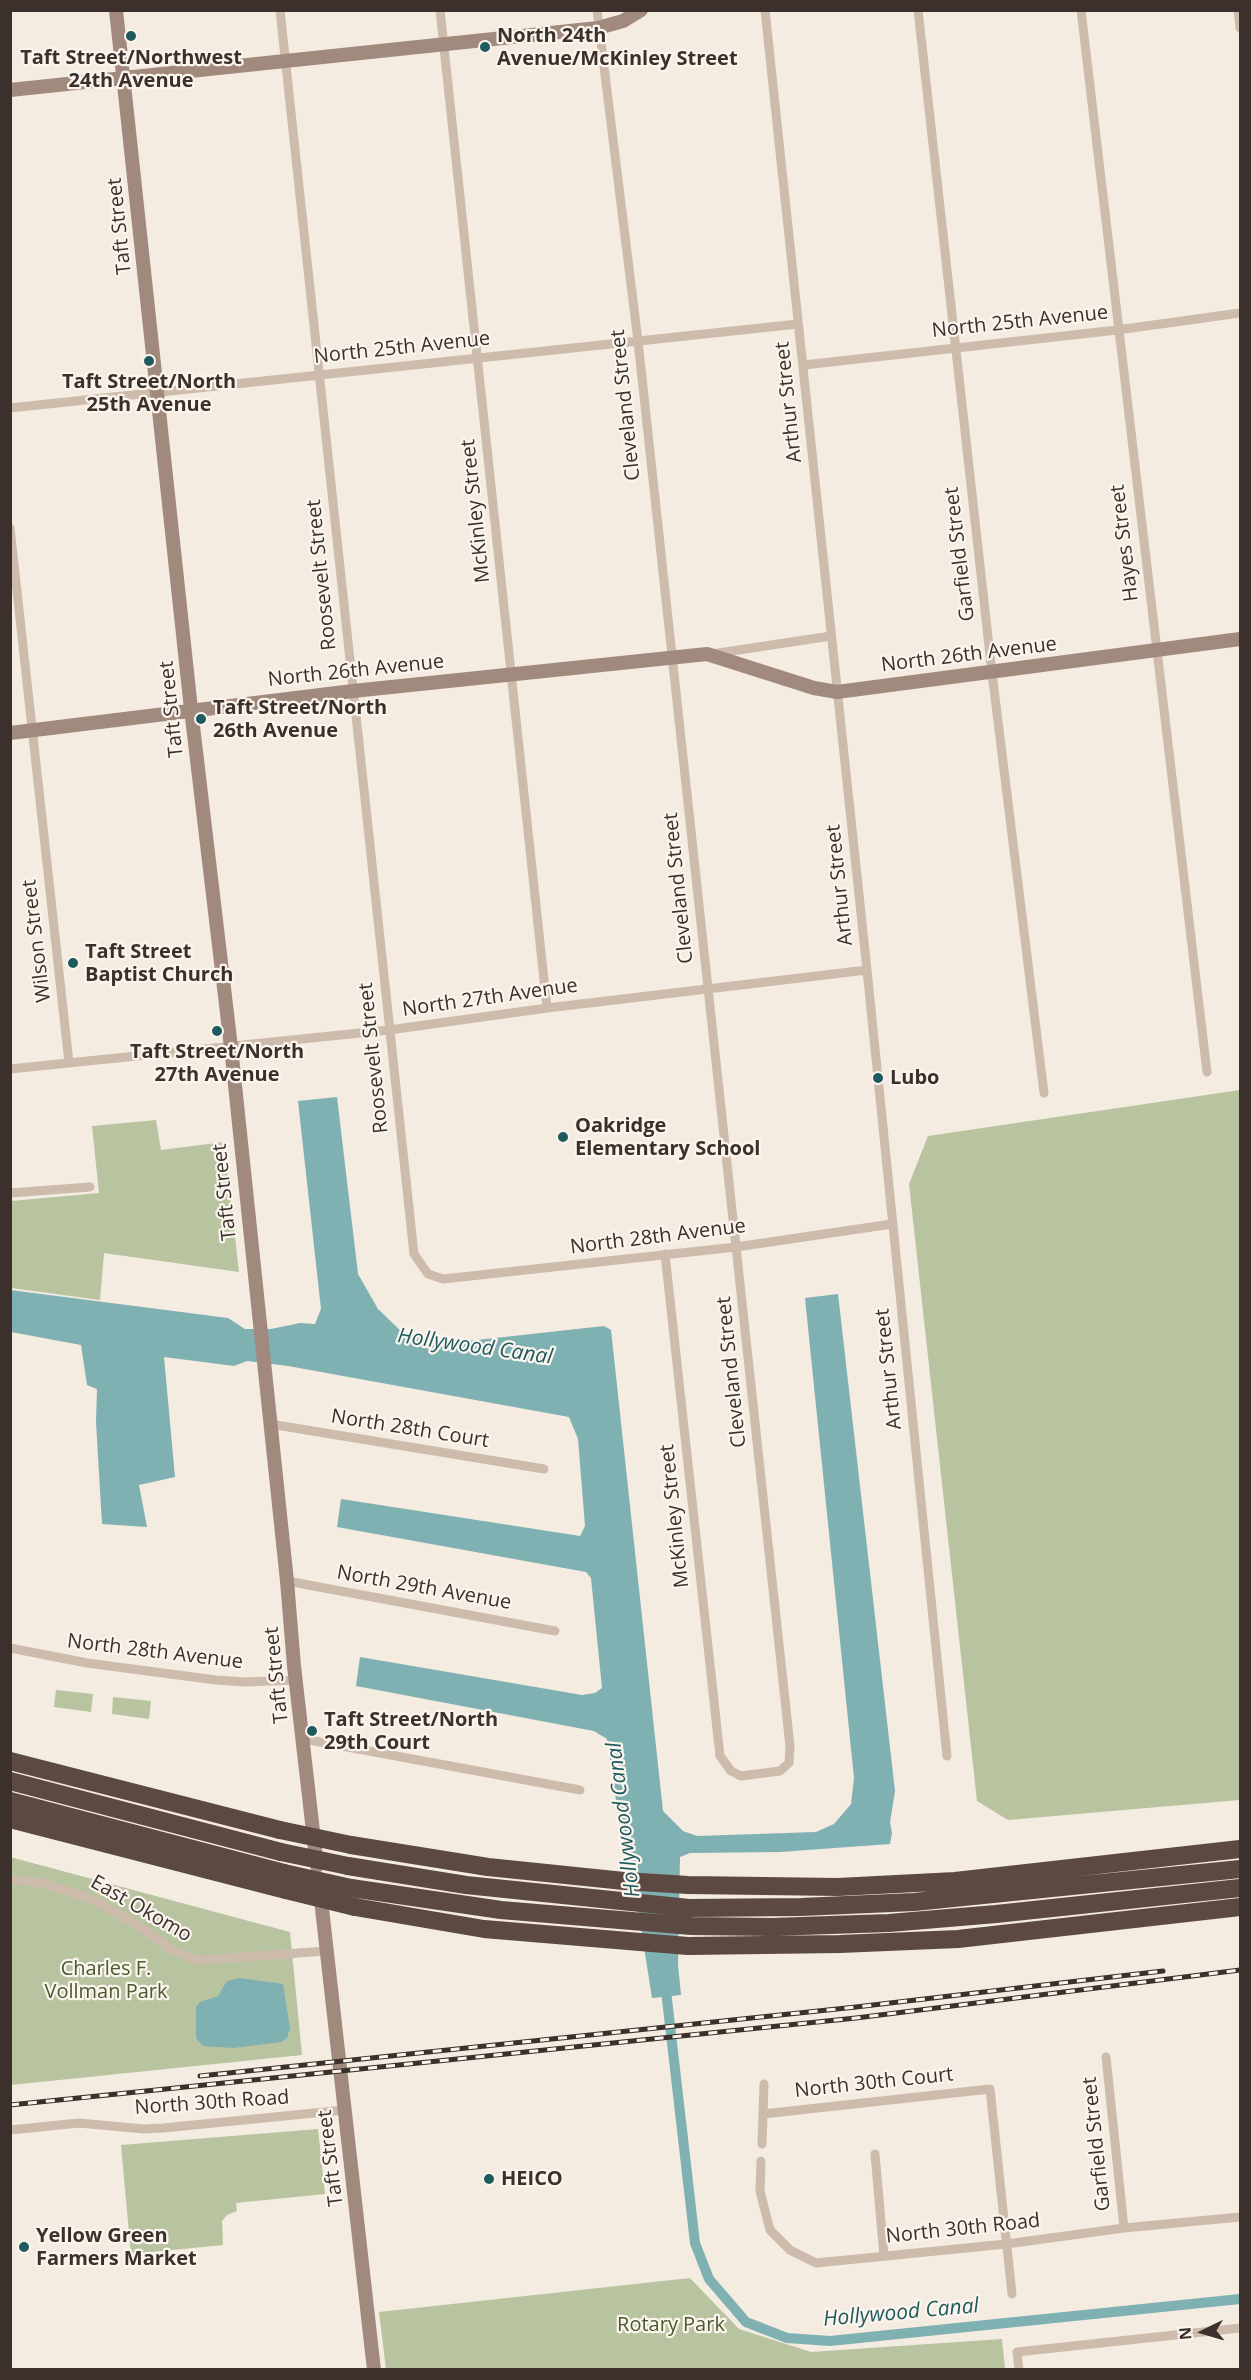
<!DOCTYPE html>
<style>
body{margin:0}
#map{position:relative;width:1251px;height:2380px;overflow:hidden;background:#f4ebe1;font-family:"Open Sans",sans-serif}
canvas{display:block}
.frame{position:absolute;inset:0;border:12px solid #3b302b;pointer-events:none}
.north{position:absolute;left:1173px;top:2302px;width:60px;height:60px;-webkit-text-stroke:4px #fbf5ee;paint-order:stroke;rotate:265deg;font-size:16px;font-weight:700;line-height:24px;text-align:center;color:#3b302b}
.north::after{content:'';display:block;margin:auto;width:21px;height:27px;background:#3b302b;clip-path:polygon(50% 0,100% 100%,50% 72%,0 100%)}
</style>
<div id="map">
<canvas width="1251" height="2380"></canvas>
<div class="frame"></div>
<div class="north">N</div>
</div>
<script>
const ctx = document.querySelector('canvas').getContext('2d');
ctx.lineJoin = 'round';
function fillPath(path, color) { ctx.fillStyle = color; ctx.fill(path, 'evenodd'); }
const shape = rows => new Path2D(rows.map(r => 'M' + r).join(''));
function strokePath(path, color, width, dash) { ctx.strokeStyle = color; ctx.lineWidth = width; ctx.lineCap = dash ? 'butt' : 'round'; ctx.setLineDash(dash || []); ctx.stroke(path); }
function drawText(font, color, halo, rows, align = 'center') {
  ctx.font = font + ' "Open Sans",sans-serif'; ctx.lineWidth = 4.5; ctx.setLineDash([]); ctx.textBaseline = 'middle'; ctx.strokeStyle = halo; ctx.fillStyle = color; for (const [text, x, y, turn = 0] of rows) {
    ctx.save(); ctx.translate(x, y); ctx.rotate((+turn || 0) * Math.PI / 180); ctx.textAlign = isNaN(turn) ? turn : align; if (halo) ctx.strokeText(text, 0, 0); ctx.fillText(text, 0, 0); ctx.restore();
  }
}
fillPath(shape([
 [1240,1090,1240,1800,1008,1820,977,1801,909,1184,928,1136],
 [156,1120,161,1150,224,1142,239,1272,104,1253,100,1300,11,1288,11,1201,99,1193,92,1126],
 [56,1690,93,1694,91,1712,54,1707],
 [113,1697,151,1701,149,1719,112,1714],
 [10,1857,290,1932,302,2055,11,2085],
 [318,2129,325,2194,236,2203,237,2211,227,2215,222,2221,223,2245,131,2254,121,2145],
 [690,2278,739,2329,811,2352,1002,2339,1005,2369,386,2369,379,2312]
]), '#b8c4a0');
fillPath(shape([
 [337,1097,358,1274,378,1309,402,1332,427,1340,468,1341,604,1326,611,1330,663,1811,683,1831,697,1836,816,1832,834,1824,851,1804,854,1778,805,1298,838,1294,895,1791,890,1822,892,1833,890,1844,780,1852,690,1853,680,1857,678,1965,681,1995,652,1998,629,1852,618,1814,607,1739,594,1731,356,1686,360,1657,582,1695,595,1693,602,1688,591,1578,586,1572,337,1527,341,1499,580,1536,585,1526,578,1439,569,1417,288,1366,247,1361,234,1366,164,1357,175,1477,139,1485,147,1527,102,1524,96,1422,97,1389,87,1385,81,1345,11,1332,10,1290,228,1318,245,1329,271,1329,300,1323,315,1324,321,1309,298,1101],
 [240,1978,283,1984,290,2028,287,2038,281,2042,233,2048,203,2046,196,2038,196,2007,200,2002,218,1996,227,1981]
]), '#7fb0b2');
strokePath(shape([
 [665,1982,695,2243,709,2279,746,2322,787,2338,830,2341,1240,2299]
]), '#7fb0b2', 10);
strokePath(shape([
 [280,10,414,1254,428,1274,443,1279,736,1247,892,1224],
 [440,10,547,1008],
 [597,10,638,341,790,1746,789,1763,780,1771,741,1776,731,1771,720,1756,665,1254],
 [765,10,867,970,947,1756],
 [918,10,992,673,1044,1093],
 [1081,10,1207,1072],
 [1238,10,1240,28],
 [804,365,1117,330,1240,313],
 [10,408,798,324],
 [10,528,69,1063],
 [712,654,831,636],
 [10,1069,389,1030,547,1008,867,970],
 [10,1193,90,1187],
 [270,1424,544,1469],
 [287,1581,555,1631],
 [10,1648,87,1663,216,1680,245,1682,296,1680],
 [304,1739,580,1790],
 [10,1879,42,1883,94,1900,137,1925,169,1948,193,1959,205,1960,326,1951],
 [1106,2057,1124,2228],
 [763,2114,990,2089,1012,2294],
 [10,2130,79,2123,144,2129,163,2128,345,2110],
 [762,2144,764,2084],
 [875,2154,884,2256],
 [761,2161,760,2191,770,2230,790,2250,816,2263,1006,2244,1124,2228,1240,2217],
 [1019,2370,1017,2352,1240,2328]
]), '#cdbbac', 9);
strokePath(shape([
 [116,10,191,709,231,1047,287,1581,294,1666,317,1866],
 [10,90,598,28,623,21,641,10],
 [10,733,353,691,707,654,814,688,837,692,1240,639],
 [320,1891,374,2370]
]), '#a18a7d', 14);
strokePath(shape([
 [10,1761,280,1830],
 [10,1781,281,1852],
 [10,1801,284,1873],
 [10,1819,286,1890],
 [351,1845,488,1867,624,1881,688,1885,838,1887,955,1881,1240,1849],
 [348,1866,466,1885,689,1908,801,1907,914,1902,1240,1869],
 [351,1888,501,1910,691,1926,772,1927,889,1923,996,1914,1240,1888],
 [355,1907,484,1929,688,1946,840,1944,958,1939,1240,1907]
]), '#5c4a42', 18);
const rail = shape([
 [200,2076,856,2007,1163,1971],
 [10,2105,856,2018,1240,1970]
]);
strokePath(rail, '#3b302b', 5);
strokePath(rail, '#fbf5ee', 3, [9]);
strokePath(shape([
 [280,1830,351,1845],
 [281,1852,348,1866],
 [284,1873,351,1888],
 [286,1890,355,1907]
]), '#5c4a42', 18);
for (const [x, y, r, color] of [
 [131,36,6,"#1f5a5e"],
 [485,47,6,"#1f5a5e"],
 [149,361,6,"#1f5a5e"],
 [201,719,6,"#1f5a5e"],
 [73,963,6,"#1f5a5e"],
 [217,1031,6,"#1f5a5e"],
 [878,1078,6,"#1f5a5e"],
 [563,1137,6,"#1f5a5e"],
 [312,1731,6,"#1f5a5e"],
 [489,2179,6,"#1f5a5e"],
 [24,2247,6,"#1f5a5e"]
]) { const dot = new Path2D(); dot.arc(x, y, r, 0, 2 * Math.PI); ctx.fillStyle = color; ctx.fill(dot); strokePath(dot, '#fbf5ee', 2); }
drawText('bold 20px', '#3b302b', '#fbf5ee', [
 ["North 24th",497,36],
 ["Avenue/McKinley Street",497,59],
 ["Taft Street/Northwest",131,58,"center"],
 ["24th Avenue",131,81,"center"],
 ["Taft Street/North",149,382,"center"],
 ["25th Avenue",149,405,"center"],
 ["Taft Street/North",213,708],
 ["26th Avenue",213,731],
 ["Taft Street",85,952],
 ["Baptist Church",85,975],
 ["Taft Street/North",217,1052,"center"],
 ["27th Avenue",217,1075,"center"],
 ["Lubo",890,1078],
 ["Oakridge",575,1126],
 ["Elementary School",575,1149],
 ["Taft Street/North",324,1720],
 ["29th Court",324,1743],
 ["HEICO",501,2179],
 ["Yellow Green",36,2236],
 ["Farmers Market",36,2259]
], 'left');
drawText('20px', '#3b302b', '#fbf5ee', [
 ["Taft Street",120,226,-96],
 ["North 25th Avenue",1020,322,-6],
 ["North 25th Avenue",402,348,-6],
 ["Arthur Street",789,402,-96],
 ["Cleveland Street",626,405,-96],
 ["McKinley Street",476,511,-96],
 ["Hayes Street",1125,543,-97],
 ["Garfield Street",960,554,-97],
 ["Roosevelt Street",322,575,-96],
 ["North 26th Avenue",969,655,-7],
 ["North 26th Avenue",356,671,-6],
 ["Taft Street",172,709,-96],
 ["Arthur Street",840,885,-96],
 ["Cleveland Street",679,888,-96],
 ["Wilson Street",37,941,-97],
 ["North 27th Avenue",490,998,-8],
 ["Roosevelt Street",374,1058,-96],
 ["Taft Street",225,1192,-96],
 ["North 28th Avenue",658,1237,-7],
 ["Arthur Street",889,1369,-96],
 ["Cleveland Street",732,1372,-96],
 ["North 28th Court",410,1429,9],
 ["McKinley Street",675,1516,-96],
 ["North 29th Avenue",424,1588,10],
 ["North 28th Avenue",155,1652,7],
 ["Taft Street",277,1675,-96],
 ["East Okomo",141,1909,30],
 ["North 30th Court",874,2083,-6],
 ["North 30th Road",212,2103,-4],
 ["Garfield Street",1097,2144,-96],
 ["Taft Street",331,2158,-97],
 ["North 30th Road",963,2229,-6]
]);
drawText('20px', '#4a5a2e', '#fbf5ee', [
 ["Charles F.",106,1969],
 ["Vollman Park",106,1992],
 ["Rotary Park",671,2325]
]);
drawText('italic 21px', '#1f5a5e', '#fbf5ee', [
 ["Hollywood Canal",475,1347,8],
 ["Hollywood Canal",624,1820,-97],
 ["Hollywood Canal",901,2313,-5]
]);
</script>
